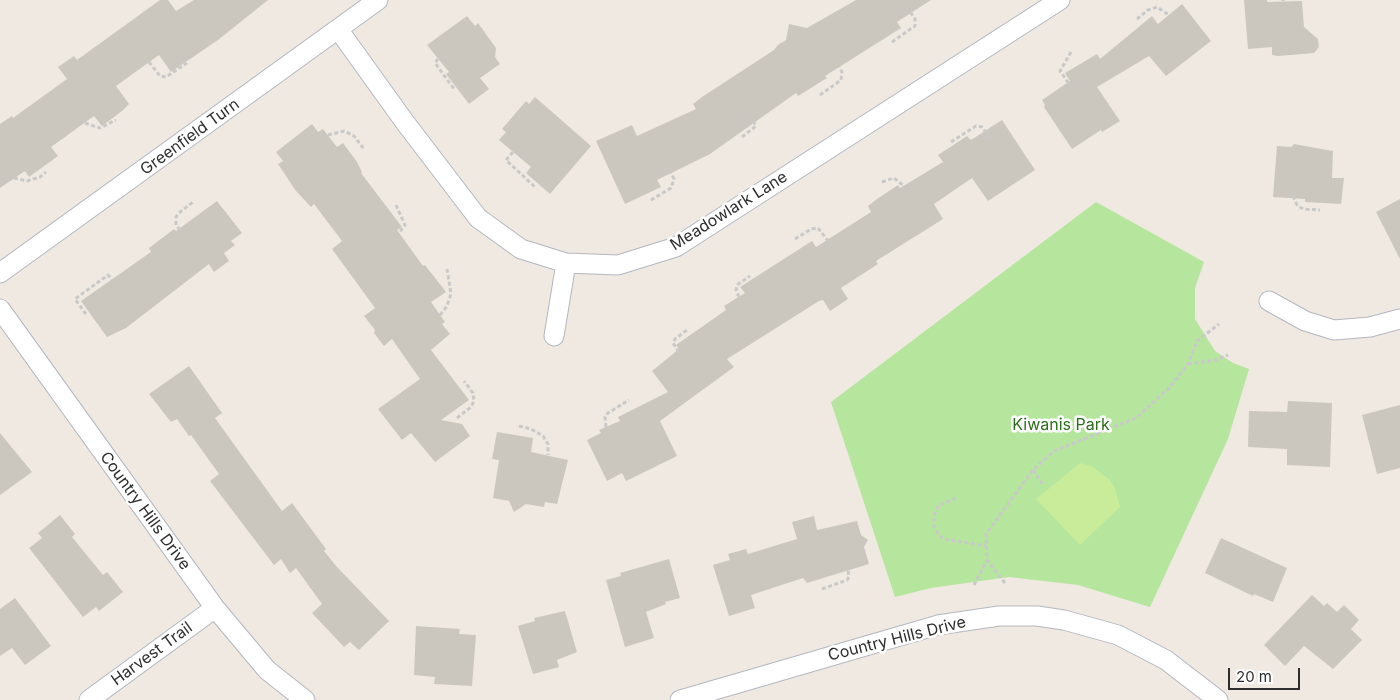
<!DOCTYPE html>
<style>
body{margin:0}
#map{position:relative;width:1400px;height:700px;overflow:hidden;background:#efe9e1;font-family:Inter,sans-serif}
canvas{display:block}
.scale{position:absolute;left:1228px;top:668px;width:72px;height:22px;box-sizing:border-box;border:2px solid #2e2e2e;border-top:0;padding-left:6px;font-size:15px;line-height:18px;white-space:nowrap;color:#2e2e2e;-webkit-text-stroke:4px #fff;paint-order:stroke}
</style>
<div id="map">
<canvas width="1400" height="700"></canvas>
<div class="scale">20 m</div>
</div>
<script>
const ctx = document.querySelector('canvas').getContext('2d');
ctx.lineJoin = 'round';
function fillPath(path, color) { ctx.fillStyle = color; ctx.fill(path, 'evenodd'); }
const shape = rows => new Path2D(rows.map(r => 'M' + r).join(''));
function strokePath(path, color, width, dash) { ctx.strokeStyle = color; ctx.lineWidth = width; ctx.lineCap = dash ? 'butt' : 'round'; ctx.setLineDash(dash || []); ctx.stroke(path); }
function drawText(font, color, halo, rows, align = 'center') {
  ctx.font = font + ' Inter,sans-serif'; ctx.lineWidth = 5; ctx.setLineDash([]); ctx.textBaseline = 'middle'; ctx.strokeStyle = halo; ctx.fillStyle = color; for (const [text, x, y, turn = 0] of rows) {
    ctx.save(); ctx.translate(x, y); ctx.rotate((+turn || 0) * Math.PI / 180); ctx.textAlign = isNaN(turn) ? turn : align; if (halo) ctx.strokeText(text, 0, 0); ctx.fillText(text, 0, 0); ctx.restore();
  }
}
fillPath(shape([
 [1096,202,1204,262,1195,288,1195,319,1215,351,1233,363,1249,369,1228,439,1150,607,1078,585,1009,577,931,588,895,597,831,402]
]), '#b6e59e');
fillPath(shape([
 [1080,463,1091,466,1110,480,1115,488,1120,507,1080,545,1036,499]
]), '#c9ec9a');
fillPath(shape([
 [160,0,168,0,176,11,194,0,268,0,218,40,171,72,159,55,116,86,129,104,122,111,102,126,94,116,51,147,58,156,29,177,25,171,0,188,0,124,12,116,13,118,67,79,58,67,74,56,77,60],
 [856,0,931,0,897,22,901,28,825,76,827,78,798,96,796,93,710,154,657,180,661,187,625,204,596,141,632,125,637,136,696,109,693,104,702,97,774,50,778,45,786,40,789,24,807,28],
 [1244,0,1267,0,1267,2,1302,1,1304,27,1318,39,1319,47,1314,53,1278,56,1272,55,1272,47,1248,49],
 [1182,4,1211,41,1166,76,1149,56,1097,87,1120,121,1102,132,1101,130,1072,149,1044,107,1045,105,1042,100,1070,81,1065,73,1097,54,1100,59,1152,16,1158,24],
 [467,16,475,26,478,23,496,48,495,57,500,64,480,78,489,89,469,104,446,74,449,72,427,45],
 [535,97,591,146,550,194,526,173,531,167,499,140,506,132,502,129,526,101,529,104],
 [1002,120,1035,170,988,201,972,178,934,204,943,219,876,261,878,264,841,288,848,299,830,311,823,300,819,301,727,359,734,367,660,421,677,456,626,481,622,473,607,481,587,440,601,433,599,430,620,421,618,417,668,392,652,371,679,349,676,345,726,310,724,306,745,293,740,287,812,241,816,247,871,212,868,206,877,199,898,185,900,188,943,162,938,155,967,136,971,140],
 [312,124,318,132,323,129,337,147,343,143,357,162,362,172,361,173,402,227,397,230,423,266,425,265,446,292,431,302,445,322,442,324,450,334,431,350,469,400,441,420,462,424,470,436,435,462,411,433,402,440,378,409,420,379,392,339,384,346,374,333,375,330,364,316,375,308,332,249,342,241,314,204,311,207,296,191,278,164,283,161,276,152],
 [1294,144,1333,151,1332,178,1344,178,1341,204,1305,202,1305,199,1273,197,1277,146,1291,147],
 [1400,199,1400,259,1376,212],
 [217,201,242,233,231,241,235,245,224,253,229,261,214,272,209,264,126,328,107,337,81,301,151,252,149,248,174,229,176,231],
 [189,366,222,413,215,418,282,511,292,503,326,549,324,551,337,567,389,621,359,650,350,642,344,647,312,613,322,604,296,568,290,573,281,559,274,565,210,481,219,474,191,435,189,436,177,419,171,422,149,394],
 [1288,401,1332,403,1330,467,1287,465,1287,449,1248,447,1249,411,1287,412],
 [1400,405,1400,468,1377,474,1362,415],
 [497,432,533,438,531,452,568,460,557,504,545,502,544,507,526,504,514,512,509,501,493,498,499,460,492,459],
 [0,433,32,472,0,495],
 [60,515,75,534,72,537,103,575,107,572,123,592,99,611,96,607,83,617,29,548,42,538,38,533],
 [814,516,817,530,857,521,861,535,868,540,864,547,869,564,807,583,803,578,751,595,755,608,729,616,713,565,730,560,728,554,746,549,748,554,797,539,792,522],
 [1221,538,1287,568,1273,602,1254,594,1253,596,1205,573],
 [669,559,680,598,665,602,666,604,646,612,654,638,625,647,606,580,621,576,620,573],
 [1312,595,1324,606,1327,603,1337,612,1344,605,1359,620,1351,629,1362,640,1333,669,1304,646,1285,666,1264,645],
 [15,598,51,646,25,665,12,648,0,656,0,609],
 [565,611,577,652,557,660,559,667,533,674,518,626,535,621,534,618],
 [416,626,460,629,459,634,476,635,472,686,434,684,435,677,414,675]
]), '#cbc7bf');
const street = shape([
 [338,29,404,121,478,218,521,249,566,263,618,265,676,247,1060,0],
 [0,273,378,0],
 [1269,301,1305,321,1334,330,1370,327,1400,319],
 [0,309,215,608,267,670,305,700],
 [554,336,566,263],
 [89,700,215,608],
 [680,700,938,625,999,616,1037,616,1064,620,1118,635,1166,660,1218,700]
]);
strokePath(street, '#b4b7c1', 21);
strokePath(shape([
 [1283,0,1283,1],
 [1137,19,1148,10,1157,7,1169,15],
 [892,42,915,26,915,19,911,13],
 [1071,52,1060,71,1073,89],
 [438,59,435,63,454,89],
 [149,62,160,76,166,77,187,63],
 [820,95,841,80,842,72,839,67],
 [85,123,100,128,116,120],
 [328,135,344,131,354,136,364,149],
 [742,137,756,126,752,119,749,121],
 [951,142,976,126,982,127,991,140],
 [513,152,506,160,535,187],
 [14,178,27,181,40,177,46,172],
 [882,182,894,178,904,186],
 [1293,196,1297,205,1303,209,1320,210],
 [651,200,671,188,674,179,670,171],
 [396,205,405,225,399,233],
 [180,230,176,225,176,217,179,213,194,201],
 [795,239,811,229,818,228,828,241],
 [739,297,736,290,737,285,750,276],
 [86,314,75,299,108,275,112,280],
 [440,315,447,306,451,294,447,269],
 [679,352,673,343,675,339,687,330],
 [1188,364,1216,360,1228,355],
 [457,418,471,407,474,401,473,393,464,381],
 [519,426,531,429,543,436,548,444,548,455],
 [606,427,605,417,608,413,629,400],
 [1033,470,1044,486],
 [956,498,938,506,934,516,934,526,938,534,944,539,986,546],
 [1005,583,987,560,986,534,1033,470,1054,451,1136,418,1169,388,1188,364,1197,341,1219,324],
 [974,585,987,560],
 [822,589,847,580,849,577,848,570]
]), '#c9c9c9', 3, [4, 2.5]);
strokePath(street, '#fff', 19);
drawText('16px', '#2e2e2e', '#fff', [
 ["Greenfield Turn",190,137,-36],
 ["Meadowlark Lane",729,211,-32],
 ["Country Hills Drive",145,511,54],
 ["Country Hills Drive",897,639,-14],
 ["Harvest Trail",152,654,-36]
]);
drawText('16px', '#2c6e1b', '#fff', [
 ["Kiwanis Park",1061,425]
]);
</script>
